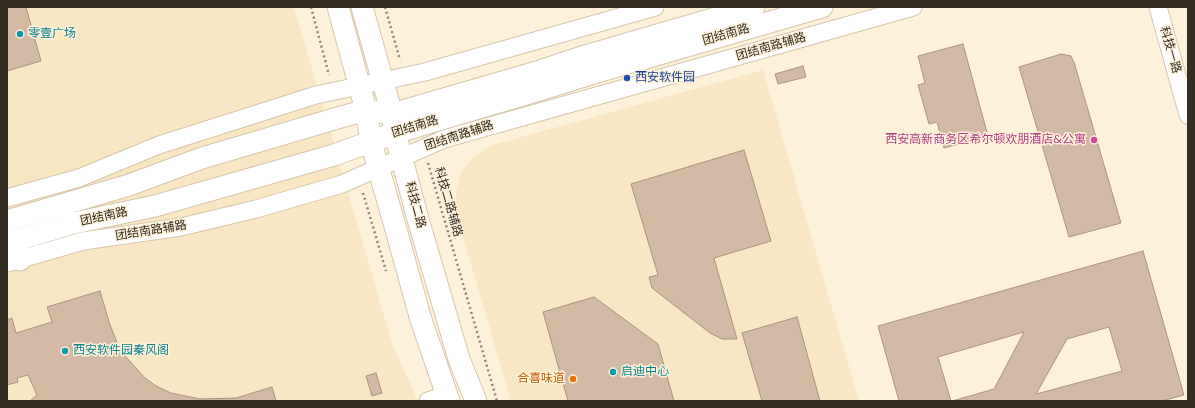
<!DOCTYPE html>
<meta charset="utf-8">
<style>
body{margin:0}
#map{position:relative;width:1195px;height:408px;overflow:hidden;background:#fef1da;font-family:"DM Sans",sans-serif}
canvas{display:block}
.frame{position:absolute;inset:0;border:8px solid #332d22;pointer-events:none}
</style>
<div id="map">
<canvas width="1195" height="408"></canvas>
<div class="frame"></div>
</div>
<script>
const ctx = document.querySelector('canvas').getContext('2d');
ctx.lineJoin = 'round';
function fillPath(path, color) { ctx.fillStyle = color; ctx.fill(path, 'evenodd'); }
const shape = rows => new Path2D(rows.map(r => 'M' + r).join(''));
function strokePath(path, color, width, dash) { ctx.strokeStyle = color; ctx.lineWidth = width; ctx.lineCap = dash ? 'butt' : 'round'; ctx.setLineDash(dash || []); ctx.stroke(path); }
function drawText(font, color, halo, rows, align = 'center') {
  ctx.font = font + ' "DM Sans","Noto Sans SC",sans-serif'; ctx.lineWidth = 3; ctx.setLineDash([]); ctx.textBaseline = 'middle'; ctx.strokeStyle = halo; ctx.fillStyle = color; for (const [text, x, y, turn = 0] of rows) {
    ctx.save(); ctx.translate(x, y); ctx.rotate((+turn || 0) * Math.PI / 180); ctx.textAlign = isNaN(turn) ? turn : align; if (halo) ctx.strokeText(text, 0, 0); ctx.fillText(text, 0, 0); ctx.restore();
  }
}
fillPath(shape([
 [7,7,294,7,392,343,418,401,7,401],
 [763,70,859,401,511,401,456,213,456,192,461,172,472,159,489,146]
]), '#f9e6c2');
const building = shape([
 [7,7,26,7,41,61,7,71,7,7],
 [963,44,988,136,944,148,937,122,929,124,918,85,925,83,918,56,963,44],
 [1061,54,1071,56,1074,62,1121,223,1069,237,1019,67,1061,54],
 [803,66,806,77,778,84,775,74,803,66],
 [744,150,771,241,714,258,737,339,722,339,710,333,652,288,649,277,658,275,631,184,744,150],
 [1143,251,1184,395,1162,401,952,401,994,389,1024,332,938,357,951,401,899,401,878,326,1143,251],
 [1109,327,1122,371,1036,394,1067,339,1109,327],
 [100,291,109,322,118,345,126,357,145,378,156,386,171,393,200,399,236,398,272,387,276,401,30,401,37,395,28,375,17,378,18,382,7,385,7,320,12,318,16,333,52,322,47,307,100,291],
 [594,297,658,344,674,401,568,401,543,312,594,297],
 [797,317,820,401,762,401,742,333,797,317],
 [376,373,382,393,372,396,366,376,376,373]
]);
fillPath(building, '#d2b9a4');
strokePath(building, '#ad9480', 1);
const minor = shape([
 [1158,7,1188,115],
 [7,198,79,178,159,145,316,95,425,72,655,7],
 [7,263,83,241,181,227,256,209,342,184,444,139,913,7],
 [428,401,446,395]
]);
const major = shape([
 [338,7,366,110,371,142,395,226,421,320,449,401],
 [362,7,392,114,395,133,418,219,459,359,476,401],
 [7,221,129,185,202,158,341,117,366,110,392,114,540,71,585,56,754,7],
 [14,240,20,260],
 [7,243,74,223,155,206,334,155,395,133,438,120,533,92,597,72,822,7]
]);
strokePath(minor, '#d6c7ab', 19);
strokePath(major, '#d6c7ab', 23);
strokePath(shape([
 [311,7,329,75],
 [385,7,400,60],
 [428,163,497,401],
 [363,193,386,271]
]), '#908676', 2.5, [2, 3]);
strokePath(minor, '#fff', 17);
strokePath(major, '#fff', 21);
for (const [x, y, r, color] of [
 [20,34,4,"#0f9aa8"],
 [627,78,4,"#1a4fb4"],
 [1094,140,4,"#d1479c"],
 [65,351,4,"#0f9aa8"],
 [613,372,4,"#0f9aa8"],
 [573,379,4,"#e8710a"]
]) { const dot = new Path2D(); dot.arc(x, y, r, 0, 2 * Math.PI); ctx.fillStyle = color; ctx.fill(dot); strokePath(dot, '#fef1da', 1.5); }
drawText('12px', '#0d838f', '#fef1da', [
 ["零壹广场",28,34],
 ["西安软件园秦风阁",73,351],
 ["启迪中心",621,372]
], 'left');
drawText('12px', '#332d22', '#fef1da', [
 ["团结南路",726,35,-16],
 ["团结南路辅路",771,47,-16],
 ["科技一路",1170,50,74],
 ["团结南路",415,127,-17],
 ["团结南路辅路",459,136,-18],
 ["科技二路辅路",448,202,74],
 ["科技二路",415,205,75],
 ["团结南路",104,217,-12],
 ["团结南路辅路",151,231,-9]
]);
drawText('12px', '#164399', '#fef1da', [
 ["西安软件园",635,78]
], 'left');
drawText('12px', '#b23c85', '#fef1da', [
 ["西安高新商务区希尔顿欢朋酒店&公寓",1086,140]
], 'right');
drawText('12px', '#c56008', '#fef1da', [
 ["合喜味道",565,379]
], 'right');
</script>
